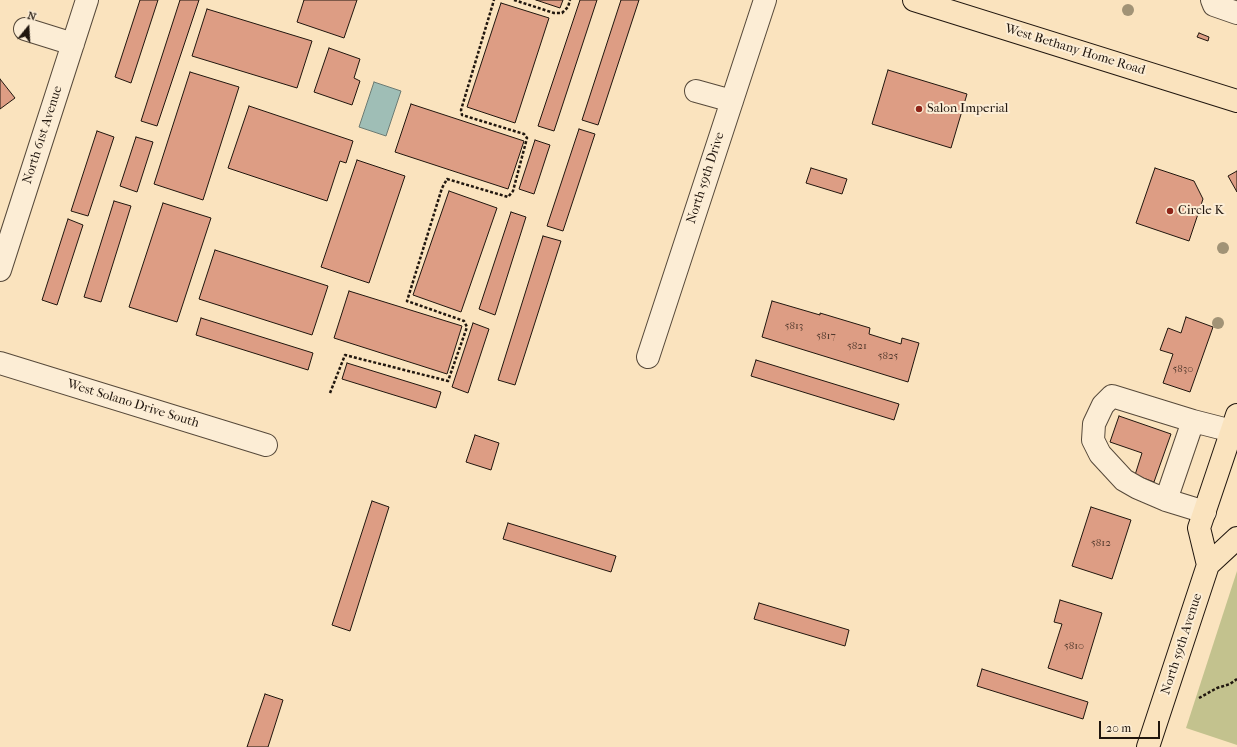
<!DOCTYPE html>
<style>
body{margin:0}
#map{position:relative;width:1237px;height:747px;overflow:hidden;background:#fae3be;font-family:"IM FELL French Canon",serif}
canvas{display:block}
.north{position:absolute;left:8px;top:8px;width:40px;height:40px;-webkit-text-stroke:3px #fcedd5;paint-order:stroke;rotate:18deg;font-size:11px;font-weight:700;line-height:16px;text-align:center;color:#20160e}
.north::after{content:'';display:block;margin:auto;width:14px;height:18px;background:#20160e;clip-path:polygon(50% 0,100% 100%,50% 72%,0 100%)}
.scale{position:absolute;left:1099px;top:721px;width:61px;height:18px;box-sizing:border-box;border:2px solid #20160e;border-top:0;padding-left:5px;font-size:12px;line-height:14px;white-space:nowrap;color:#20160e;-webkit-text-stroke:3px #fcedd5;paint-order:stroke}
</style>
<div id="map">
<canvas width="1237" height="747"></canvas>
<div class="north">N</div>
<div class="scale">20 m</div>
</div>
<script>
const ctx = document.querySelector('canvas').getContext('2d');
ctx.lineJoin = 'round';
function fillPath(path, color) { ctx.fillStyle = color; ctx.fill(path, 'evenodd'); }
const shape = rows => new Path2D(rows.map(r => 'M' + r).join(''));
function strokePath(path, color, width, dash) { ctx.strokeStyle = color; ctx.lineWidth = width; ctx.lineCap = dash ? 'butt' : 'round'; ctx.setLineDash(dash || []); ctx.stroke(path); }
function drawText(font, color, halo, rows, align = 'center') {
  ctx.font = font + ' "IM FELL French Canon",serif'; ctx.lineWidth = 4; ctx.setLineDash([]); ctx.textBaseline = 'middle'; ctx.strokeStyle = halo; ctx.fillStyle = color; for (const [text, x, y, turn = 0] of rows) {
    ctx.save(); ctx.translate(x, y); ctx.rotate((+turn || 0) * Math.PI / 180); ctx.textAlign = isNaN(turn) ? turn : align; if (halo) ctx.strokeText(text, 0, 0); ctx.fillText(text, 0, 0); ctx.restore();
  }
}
fillPath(shape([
 [1237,571,1237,745,1186,728]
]), '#c3c28e');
const water = shape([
 [374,82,401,91,386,136,359,127,374,82]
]);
fillPath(water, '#9fbeb6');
strokePath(water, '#6c7b73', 1);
const building = shape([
 [140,0,158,0,131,83,115,77,140,0],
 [180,0,199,0,157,126,141,121,180,0],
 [304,0,357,0,344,38,297,22,304,0],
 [536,0,563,0,560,8,536,0],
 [580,0,597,0,554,131,538,126,580,0],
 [621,0,639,0,598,125,582,120,621,0],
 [501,3,549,18,515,123,467,107,501,3],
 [207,9,312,41,297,88,192,56,207,9],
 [1199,33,1209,37,1208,41,1197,37,1199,33],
 [329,48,360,59,354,78,360,81,352,105,314,92,329,48],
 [888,70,967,94,951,148,872,124,888,70],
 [190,72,239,87,203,200,154,184,190,72],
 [0,79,15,98,0,109,0,79],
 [411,104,524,141,508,189,395,152,411,104],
 [249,106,353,141,346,163,340,161,327,201,228,168,249,106],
 [579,129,595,134,563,231,547,226,579,129],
 [97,131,114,137,88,216,71,211,97,131],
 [136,137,153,142,137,192,120,186,136,137],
 [535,140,550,145,534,194,519,189,535,140],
 [357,160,405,176,369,283,321,267,357,160],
 [811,168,847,179,842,194,806,183,811,168],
 [1155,168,1194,181,1203,199,1189,241,1136,223,1155,168],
 [1237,171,1237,192,1228,176,1237,171],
 [449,191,497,208,461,312,413,295,449,191],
 [114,201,131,206,101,302,84,297,114,201],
 [163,203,211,218,177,322,129,307,163,203],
 [511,212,526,217,495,315,479,309,511,212],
 [68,219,83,225,57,305,42,300,68,219],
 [543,236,561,241,515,385,498,380,543,236],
 [215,250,328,286,312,335,199,299,215,250],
 [349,291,462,326,447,374,334,338,349,291],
 [772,301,820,315,820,313,870,328,869,334,901,344,902,338,919,343,908,382,762,337,772,301],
 [1186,317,1213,327,1190,392,1163,383,1173,354,1160,350,1168,328,1181,333,1186,317],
 [201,318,313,353,308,370,196,335,201,318],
 [473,323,489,329,468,393,452,387,473,323],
 [756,360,899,404,894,420,751,376,756,360],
 [347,363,441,392,436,408,342,379,347,363],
 [1119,416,1171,434,1154,482,1135,475,1142,453,1110,442,1119,416],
 [475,435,499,443,491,470,466,462,475,435],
 [372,501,389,507,350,631,332,625,372,501],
 [1091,507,1131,520,1112,579,1072,566,1091,507],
 [508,523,616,556,611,572,503,539,508,523],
 [1060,600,1102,613,1082,679,1048,668,1062,624,1054,622,1060,600],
 [759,603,849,630,845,646,754,619,759,603],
 [982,669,1088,702,1083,719,977,686,982,669],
 [265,694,283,700,268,747,247,747,265,694]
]);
fillPath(building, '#dd9d84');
strokePath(building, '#20160e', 1);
const minor = shape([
 [1212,0,1214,5,1237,13],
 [25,29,73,44],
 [696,91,732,101],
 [0,270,87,0],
 [648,357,765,0],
 [0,363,266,445],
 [1166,500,1193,421],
 [1205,512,1166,500,1138,488,1124,480,1100,454,1093,440,1094,424,1103,405,1112,396,1193,421,1232,431]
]);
const major = shape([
 [914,0,1237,101],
 [1208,565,1199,528,1237,415],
 [1148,747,1208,565,1237,538]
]);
strokePath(minor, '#56493a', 24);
strokePath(major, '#20160e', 24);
strokePath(shape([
 [514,0,554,13,562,13,568,7,570,0],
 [330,393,345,355,448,381,467,327,464,321,407,301,442,188,447,179,508,197,513,191,527,138,524,134,462,115,461,110,494,0],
 [1199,698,1217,688,1230,684,1237,679]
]), '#20160e', 2.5, [3, 2]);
strokePath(minor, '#fcedd5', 22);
strokePath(major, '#fae3be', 22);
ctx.fillStyle = '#a19376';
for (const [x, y] of [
 [1128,10],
 [1223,248],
 [1218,323]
]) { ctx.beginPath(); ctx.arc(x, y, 6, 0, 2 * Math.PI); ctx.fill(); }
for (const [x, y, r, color] of [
 [919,109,4,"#8f2418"],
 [1170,211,4,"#8f2418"]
]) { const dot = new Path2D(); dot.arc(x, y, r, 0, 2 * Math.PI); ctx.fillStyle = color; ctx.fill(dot); strokePath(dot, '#fcedd5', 1.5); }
drawText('11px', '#4f382c', null, [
 ["5813",794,326],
 ["5817",826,336],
 ["5821",857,346],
 ["5825",888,356],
 ["5830",1183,369],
 ["5812",1101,543],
 ["5810",1074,646]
]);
drawText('13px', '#20160e', '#fcedd5', [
 ["West Bethany Home Road",1075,50,17],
 ["North 61st Avenue",43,135,-72],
 ["North 59th Drive",706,178,-72],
 ["West Solano Drive South",133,404,17],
 ["North 59th Avenue",1182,644,-72]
]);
drawText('13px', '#20160e', '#fcedd5', [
 ["Salon Imperial",927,109],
 ["Circle K",1178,211]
], 'left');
</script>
